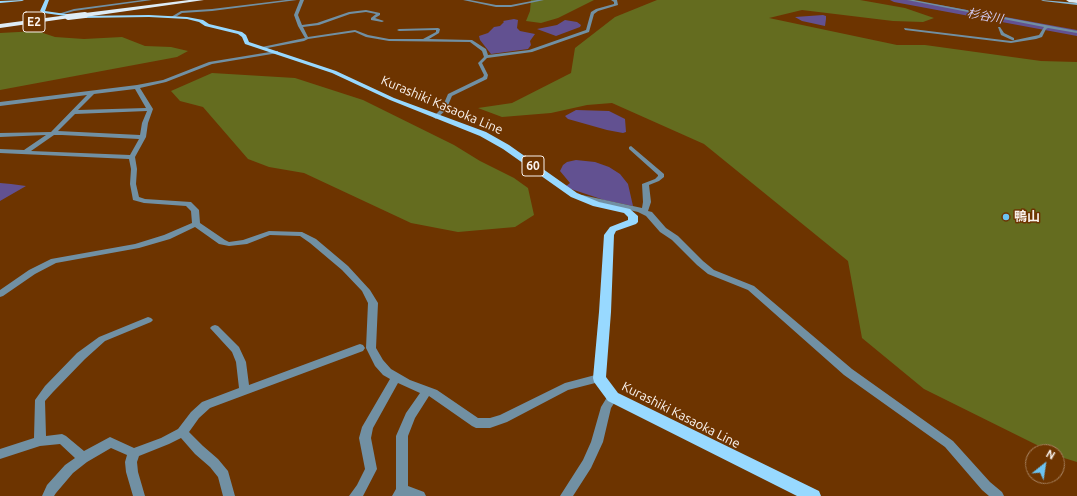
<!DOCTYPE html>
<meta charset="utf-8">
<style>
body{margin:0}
#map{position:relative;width:1077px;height:496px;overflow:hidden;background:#6d3400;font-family:Ubuntu,sans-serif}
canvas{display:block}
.north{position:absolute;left:1025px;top:444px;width:40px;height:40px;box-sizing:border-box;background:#6d3400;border:1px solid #a5805f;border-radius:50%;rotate:30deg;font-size:11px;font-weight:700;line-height:16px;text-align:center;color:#faf3ee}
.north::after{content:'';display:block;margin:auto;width:14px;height:18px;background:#6cc3f2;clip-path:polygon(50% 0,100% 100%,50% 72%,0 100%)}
</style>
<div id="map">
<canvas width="1077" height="496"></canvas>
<div class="north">N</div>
</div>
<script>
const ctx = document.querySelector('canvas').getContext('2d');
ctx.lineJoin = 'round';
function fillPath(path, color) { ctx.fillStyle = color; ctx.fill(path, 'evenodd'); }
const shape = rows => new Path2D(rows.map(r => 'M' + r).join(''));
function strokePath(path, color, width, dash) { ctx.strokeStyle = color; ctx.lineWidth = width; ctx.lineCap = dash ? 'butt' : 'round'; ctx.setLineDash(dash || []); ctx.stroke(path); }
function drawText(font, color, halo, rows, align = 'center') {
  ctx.font = font + ' Ubuntu,"Noto Sans JP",sans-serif'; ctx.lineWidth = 3; ctx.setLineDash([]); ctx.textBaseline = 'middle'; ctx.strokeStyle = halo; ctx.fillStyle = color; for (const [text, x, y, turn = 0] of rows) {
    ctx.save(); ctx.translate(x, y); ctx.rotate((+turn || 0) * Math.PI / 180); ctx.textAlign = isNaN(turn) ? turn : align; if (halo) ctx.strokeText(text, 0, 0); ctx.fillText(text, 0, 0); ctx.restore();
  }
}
fillPath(shape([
 [531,0,594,0,558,18,541,23,526,21,530,11],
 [657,0,860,0,905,8,934,18,923,22,893,21,802,10,769,18,897,45,925,45,1041,61,1077,62,1077,462,1064,458,1057,455,1057,452,1051,452,924,389,862,338,848,261,704,144,612,103,587,105,551,113,502,117,478,108,512,103,571,73,575,48,615,17],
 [37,31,55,37,84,39,122,37,145,46,171,47,188,51,177,57,0,90,0,33],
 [212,73,295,78,363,100,454,145,480,161,514,178,528,188,534,215,515,227,458,232,411,223,304,173,269,167,248,159,203,107,180,101,171,91]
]), '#646c1f');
fillPath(shape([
 [823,15,826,16,826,19,825,26,802,21,795,17],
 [514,19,518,20,517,28,520,31,535,34,530,41,531,45,528,49,491,54,480,40,479,36,488,33,494,27,500,26,504,22,503,21],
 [565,20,577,22,581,25,580,27,556,36,537,29,557,25],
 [576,110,609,111,625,119,626,132,623,133,607,130,568,119,565,116],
 [576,160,595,162,609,167,620,174,628,184,633,206,604,200,565,187,570,183,560,171,563,165,567,162],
 [0,183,11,184,26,186,0,201]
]), '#625191');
fillPath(shape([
 [890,0,908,0,945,6,1077,30,1077,36,894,2,890,0]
]), '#625191');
fillPath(shape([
 [142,0,152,0,74,11,60,15,58,14,74,9,142,0],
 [286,0,297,0,212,11,182,13,174,18,171,17,181,11,212,9,286,0],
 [300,0,304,0,298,15,302,25,317,23,349,12,366,10,380,13,380,15,375,18,384,21,382,22,371,20,371,18,376,14,366,12,350,14,319,25,303,27,308,37,355,30,368,35,389,39,423,39,436,32,436,30,399,31,397,30,399,29,438,28,440,29,439,33,429,39,472,40,486,49,488,55,529,50,586,30,591,12,596,9,614,4,614,2,611,0,617,0,618,5,598,11,594,14,589,32,532,52,487,58,482,63,488,75,487,79,452,96,446,110,436,119,433,117,442,108,448,94,483,77,484,75,478,63,484,57,482,51,470,42,389,41,366,37,355,32,308,39,304,41,262,49,262,47,305,38,298,26,294,15,300,0],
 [463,0,470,0,496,5,511,5,537,0,544,0,511,7,496,7,463,0],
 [907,0,914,0,1077,31,1077,33,1048,28,1046,29,1042,37,1036,39,1011,43,905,30,904,28,1011,41,1039,35,1044,27,907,0],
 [998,27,1000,27,1004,33,1014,38,1014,40,1012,40,1001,35,998,27],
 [276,51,278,51,278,53,212,64,166,82,140,88,153,109,148,123,146,137,135,157,137,169,136,184,139,197,145,199,191,202,199,210,200,223,225,240,229,242,243,240,269,231,302,232,316,239,348,266,370,290,378,303,376,348,383,360,391,369,410,380,437,390,478,418,490,418,500,415,565,383,599,374,603,375,604,378,603,381,568,390,507,422,490,428,476,428,472,426,429,396,415,418,408,436,408,486,424,492,426,496,392,496,396,489,396,436,406,413,420,393,398,383,373,428,371,438,377,469,363,496,349,496,357,485,365,469,359,438,362,427,390,379,383,375,375,366,366,348,368,303,362,291,342,270,310,243,300,236,270,235,247,244,229,246,219,244,195,227,170,239,139,248,56,263,35,274,3,296,0,297,0,290,29,270,51,259,135,244,164,235,192,223,191,211,186,206,144,203,133,200,130,184,131,169,129,159,0,153,0,149,24,150,46,135,0,137,0,133,51,132,87,95,0,106,0,102,137,85,163,80,209,62,276,51],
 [135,89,146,108,78,110,94,94,135,89],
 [147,111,142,123,140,135,58,131,75,114,147,111],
 [54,135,62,135,139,139,130,155,31,151,54,135],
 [631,146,664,174,664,177,659,181,649,185,651,202,648,211,652,212,666,228,678,236,703,261,714,270,754,286,852,369,953,441,990,482,1002,492,1004,496,989,496,982,490,945,447,844,375,748,290,708,274,697,265,672,240,660,232,646,216,638,212,580,198,578,197,582,195,642,208,643,202,642,184,655,179,658,176,658,175,629,149,629,147,631,146],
 [148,317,151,318,153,320,151,322,105,341,85,359,53,392,45,401,46,436,62,434,66,436,84,451,110,437,134,448,161,438,178,429,191,412,202,402,239,388,236,362,232,352,210,328,212,326,215,325,218,326,239,347,246,362,249,385,357,345,360,344,363,345,365,348,363,351,210,408,199,418,189,432,203,446,218,459,228,471,235,496,223,496,218,477,210,467,195,454,181,438,169,444,139,456,137,462,138,472,145,496,133,496,126,472,125,462,127,455,111,448,87,462,73,473,56,493,54,496,42,496,47,485,65,465,75,458,60,444,40,446,0,459,0,449,34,438,35,400,45,386,77,353,99,337,148,317],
 [613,393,617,394,618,397,611,408,603,442,591,468,573,496,560,496,583,460,591,442,601,407,609,394,613,393]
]), '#7190a3');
fillPath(shape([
 [1041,0,1077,3,1077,5,1043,1,1041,0]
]), '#87b9d7');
fillPath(shape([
 [24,0,22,1,0,3,0,1,24,0],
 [45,0,49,0,45,11,80,16,149,15,187,17,203,20,209,24,242,32,246,35,249,42,336,71,394,98,486,132,509,145,577,193,599,202,630,209,638,216,638,222,636,224,616,231,614,235,611,312,606,377,618,393,819,491,821,496,797,496,608,401,594,382,593,378,599,312,604,235,610,227,628,220,628,217,624,213,593,206,571,197,503,149,480,136,390,100,332,73,245,44,242,37,238,34,205,26,199,22,187,19,149,17,80,18,44,13,40,11,45,0]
]), '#98d9ff');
fillPath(shape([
 [189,0,204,0,85,17,82,15,85,13,189,0],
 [1066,0,1077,0,1077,3,1069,2,1066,0],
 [68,15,71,17,70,18,0,28,0,24,68,15]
]), '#deecf6');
strokePath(shape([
 [68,17,85,15]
]), '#deecf6', 6);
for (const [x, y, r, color] of [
 [1006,217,4,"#6cc3f2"]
]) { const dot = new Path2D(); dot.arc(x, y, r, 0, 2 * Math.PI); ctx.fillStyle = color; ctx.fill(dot); strokePath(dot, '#6d3400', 1.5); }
drawText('italic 12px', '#d2caf0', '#6d3400', [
 ["杉谷川",985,16,10]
]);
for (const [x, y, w] of [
 [34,22,22],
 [533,166,22]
]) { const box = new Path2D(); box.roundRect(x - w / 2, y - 10, w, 20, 3); ctx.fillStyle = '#6d3400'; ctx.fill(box); strokePath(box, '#faf3ee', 1); }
drawText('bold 12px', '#faf3ee', null, [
 ["E2",34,22],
 ["60",533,166]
]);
drawText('13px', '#faf3ee', '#6d3400', [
 ["Kurashiki Kasaoka Line",442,105,23],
 ["Kurashiki Kasaoka Line",681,415,27]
]);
drawText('bold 13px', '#faf3ee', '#6d3400', [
 ["鴨山",1014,217]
], 'left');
</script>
